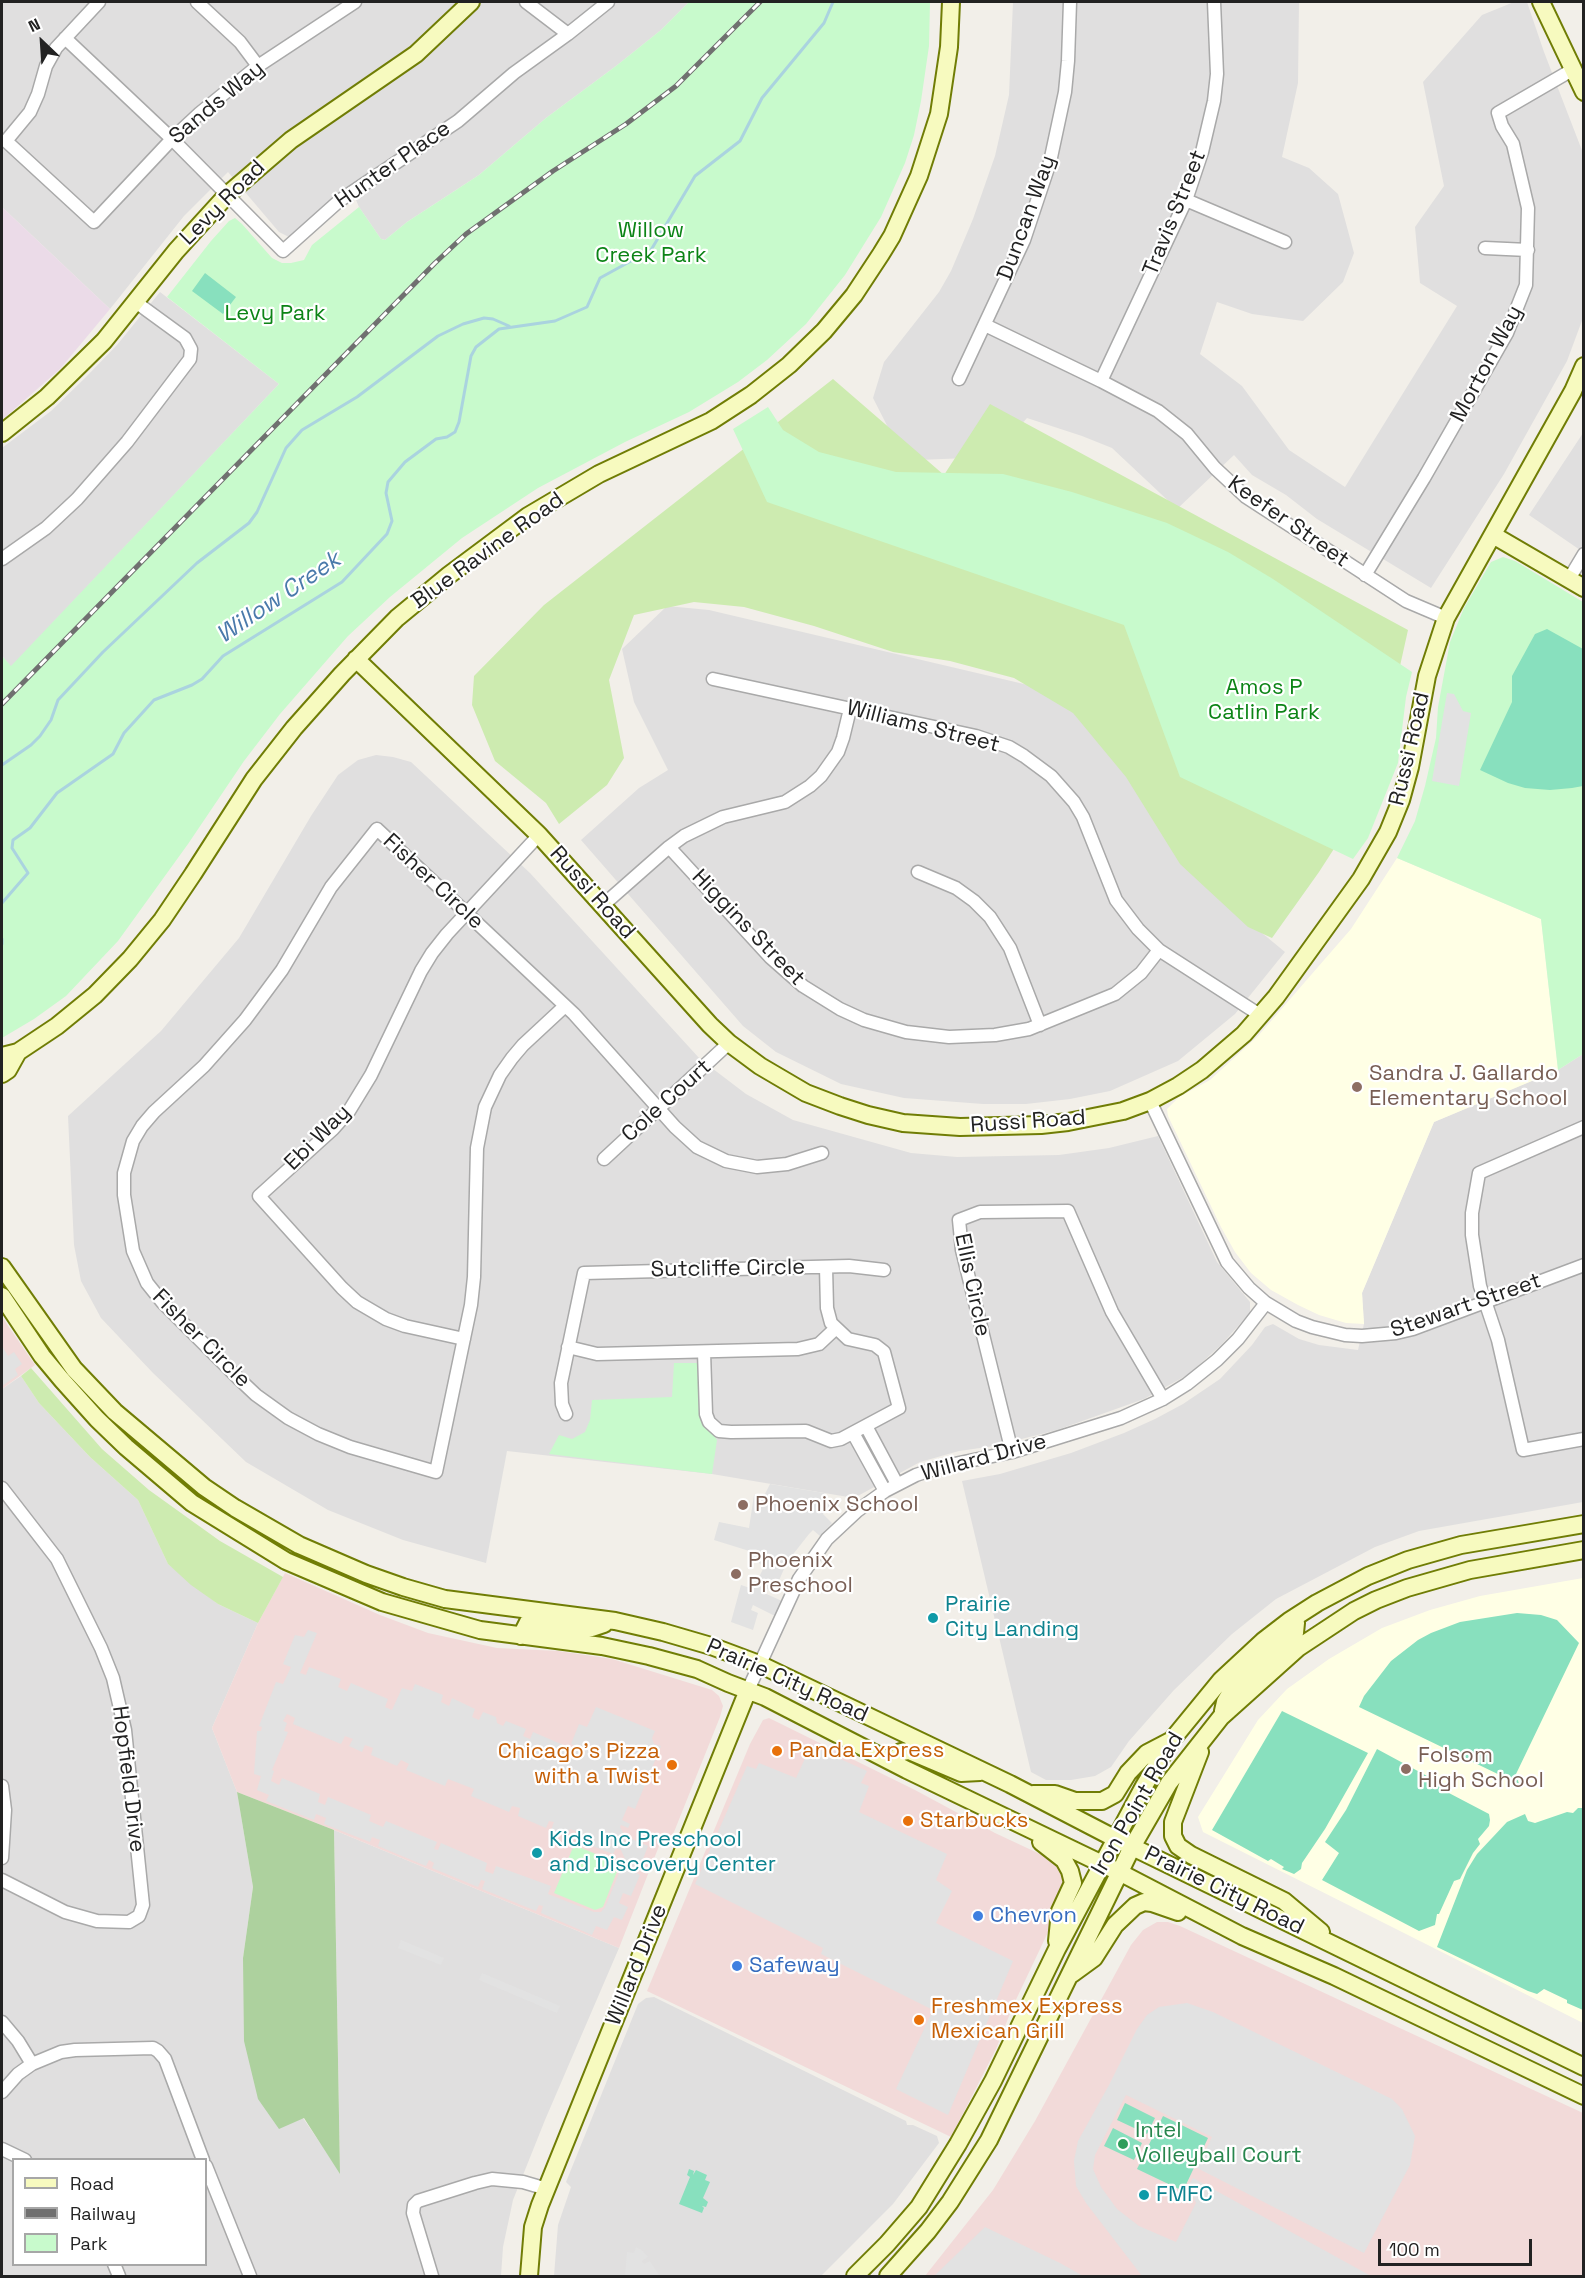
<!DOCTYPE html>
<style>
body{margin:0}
#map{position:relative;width:1585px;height:2278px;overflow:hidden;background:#f2efe9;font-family:"Space Grotesk",sans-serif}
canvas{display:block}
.frame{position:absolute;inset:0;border:3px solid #222;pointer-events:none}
.legend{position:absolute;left:12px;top:2158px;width:195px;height:108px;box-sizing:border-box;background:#fff;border:2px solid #a7a7a7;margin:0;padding:8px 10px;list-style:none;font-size:18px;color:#222}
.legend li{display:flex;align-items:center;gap:12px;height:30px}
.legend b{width:30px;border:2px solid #a7a7a7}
.north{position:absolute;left:12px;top:12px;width:60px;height:60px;-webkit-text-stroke:4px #fff;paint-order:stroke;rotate:335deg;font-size:16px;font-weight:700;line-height:24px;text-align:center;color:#222}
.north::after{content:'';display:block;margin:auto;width:21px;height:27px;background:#222;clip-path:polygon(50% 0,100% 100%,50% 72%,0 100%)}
.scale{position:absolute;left:1378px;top:2239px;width:154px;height:27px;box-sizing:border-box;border:3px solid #222;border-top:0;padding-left:8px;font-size:18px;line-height:21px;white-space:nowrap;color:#222;-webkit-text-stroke:4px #fff;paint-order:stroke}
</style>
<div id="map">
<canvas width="1585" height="2278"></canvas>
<div class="frame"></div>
<ul class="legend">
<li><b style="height:8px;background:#f7fabf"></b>Road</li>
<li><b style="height:8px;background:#707070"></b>Railway</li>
<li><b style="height:16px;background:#c8facc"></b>Park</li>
</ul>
<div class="north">N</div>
<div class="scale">100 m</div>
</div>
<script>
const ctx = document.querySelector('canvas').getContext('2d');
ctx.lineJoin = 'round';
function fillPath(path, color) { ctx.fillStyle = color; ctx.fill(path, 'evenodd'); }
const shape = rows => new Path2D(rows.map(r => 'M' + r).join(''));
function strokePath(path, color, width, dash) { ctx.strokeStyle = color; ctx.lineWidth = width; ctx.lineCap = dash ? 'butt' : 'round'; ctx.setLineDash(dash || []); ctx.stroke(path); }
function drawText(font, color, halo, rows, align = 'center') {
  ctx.font = font + ' "Space Grotesk",sans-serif'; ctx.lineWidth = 4.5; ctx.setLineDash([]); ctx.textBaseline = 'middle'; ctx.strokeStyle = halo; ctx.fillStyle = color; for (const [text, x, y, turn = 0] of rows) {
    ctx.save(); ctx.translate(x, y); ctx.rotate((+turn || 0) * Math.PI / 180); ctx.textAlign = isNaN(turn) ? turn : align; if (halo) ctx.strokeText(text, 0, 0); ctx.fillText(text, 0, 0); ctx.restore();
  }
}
fillPath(shape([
 [2,2,689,2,661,30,616,66,546,118,479,175,407,222,385,240,381,239,359,207,350,186,289,237,279,232,228,172,184,216,110,309,2,207],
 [1013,2,1299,2,1298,83,1282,157,1309,168,1338,194,1354,253,1343,282,1303,321,1252,314,1217,302,1200,354,1242,386,1289,450,1345,487,1457,306,1420,283,1415,227,1444,186,1423,82,1482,15,1514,2,1527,2,1544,52,1583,153,1583,318,1567,361,1504,474,1431,588,1317,519,1286,495,1252,475,1234,455,1177,509,1112,448,1082,436,1027,418,992,457,918,460,899,449,873,398,884,362,939,292,951,271,973,219,995,156,1009,95],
 [160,292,279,384,11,667,2,656,2,448,51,411,86,377,117,345],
 [1583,433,1583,552,1529,515],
 [667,606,709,610,1045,689,1081,705,1210,890,1285,952,1235,1014,1178,1061,1110,1091,1070,1099,1026,1104,983,1104,904,1098,841,1084,776,1052,743,1026,581,840,639,788,668,770,634,702,622,649],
 [376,755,393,757,411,762,530,873,700,1059,746,1094,793,1120,911,1153,957,1157,1059,1155,1109,1148,1158,1136,1217,1262,1250,1302,1250,1313,1221,1345,1189,1374,1144,1399,1057,1430,994,1446,959,1451,920,1462,854,1498,712,1474,507,1451,486,1563,403,1540,328,1510,246,1462,153,1373,101,1318,81,1281,74,1245,68,1116,161,1031,239,938,311,816,338,775,358,760],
 [1583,1054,1583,1502,1419,1531,1375,1547,1276,1599,1232,1634,1174,1690,1129,1741,1111,1767,1095,1776,1071,1780,1046,1780,1031,1772,962,1481,1000,1474,1071,1453,1124,1433,1155,1419,1183,1404,1220,1379,1252,1345,1265,1327,1273,1324,1299,1339,1319,1345,1358,1350,1364,1324,1362,1293,1434,1122,1558,1070],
 [21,1376,39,1403,90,1457,138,1500,168,1564,218,1604,258,1623,212,1728,237,1792,253,1887,243,1958,303,2118,340,2172,334,1830,619,1948,545,2120,513,2200,503,2247,501,2276,2,2276,2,1389],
 [14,2160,206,2160,206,2264,14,2264],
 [654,1997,906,2121,907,2125,913,2125,937,2136,939,2143,893,2204,821,2276,554,2276,558,2225,571,2187,566,2182,638,2004,646,1998]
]), '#e0dfdf');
fillPath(shape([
 [2,1317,35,1365,2,1389],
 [285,1573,380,1615,428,1633,497,1648,558,1651,612,1659,712,1690,719,1696,723,1706,720,1717,674,1832,665,1843,659,1846,619,1948,334,1830,237,1792,212,1728,258,1623],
 [769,1718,915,1790,995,1833,1057,1862,1065,1869,1067,1892,1013,2006,996,2049,951,2137,647,1991,750,1744,763,1720],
 [1157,1922,1168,1922,1180,1926,1583,2113,1583,2276,925,2276,993,2190,1035,2121,1131,1945,1143,1930]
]), '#f2dad9');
fillPath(shape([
 [2,207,110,309,60,369,2,420]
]), '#ebdbe8');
fillPath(shape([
 [1397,858,1541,919,1558,1070,1434,1122,1362,1293,1364,1324,1346,1323,1319,1315,1298,1305,1271,1290,1251,1273,1235,1252,1221,1227,1168,1116,1167,1109,1179,1097,1210,1080,1258,1036,1351,929],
 [1583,1578,1583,2023,1203,1832,1198,1817,1258,1720,1287,1689,1329,1659,1382,1628,1430,1610,1480,1596]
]), '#ffffe5');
fillPath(shape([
 [833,379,944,475,990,404,1408,630,1388,720,1368,796,1319,872,1272,938,1248,927,1180,864,1126,777,1073,713,1014,678,950,661,893,652,814,626,744,607,694,602,634,615,609,680,624,758,607,785,559,824,546,803,495,761,472,705,474,676,544,605],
 [31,1368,102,1449,149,1490,220,1541,283,1577,258,1623,218,1604,191,1585,168,1564,138,1500,90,1457,39,1403,21,1376]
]), '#cdebb0');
fillPath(shape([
 [237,1792,334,1830,340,2174,304,2118,279,2129,258,2099,244,2041,243,1958,253,1887]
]), '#add19e');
fillPath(shape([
 [689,2,930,2,929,46,921,101,914,135,905,163,881,217,845,275,806,324,767,360,738,382,689,412,625,442,538,488,462,538,390,597,348,636,280,714,244,761,188,844,118,941,66,996,34,1019,2,1038,2,656,11,666,279,384,167,297,211,241,229,221,235,218,242,224,272,258,282,263,291,263,304,260,312,245,359,207,381,239,385,240,407,222,479,175,546,118,616,66,661,30],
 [768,407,783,430,819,452,896,472,1003,474,1072,492,1167,523,1228,552,1273,579,1412,672,1406,697,1398,763,1368,838,1353,859,1180,777,1124,625,767,502,733,429],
 [1503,557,1515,561,1583,602,1583,1054,1558,1070,1541,919,1397,858,1415,821,1425,786,1436,738,1438,707,1450,642,1464,608,1491,562],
 [674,1363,701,1363,710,1430,717,1440,712,1474,549,1454,559,1435,572,1439,585,1432,590,1420,592,1400,672,1397],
 [574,1845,620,1864,603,1907,595,1910,554,1893]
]), '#c8facc');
fillPath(shape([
 [205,273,236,297,223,314,192,291],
 [1547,629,1583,649,1583,786,1572,788,1550,790,1525,788,1508,783,1480,770,1512,702,1512,676,1535,634],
 [1517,1613,1541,1615,1557,1620,1579,1643,1516,1774,1519,1784,1514,1787,1509,1787,1506,1778,1359,1707,1364,1696,1391,1661,1418,1640,1431,1633,1460,1622],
 [1282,1711,1368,1753,1325,1829,1302,1863,1301,1869,1294,1874,1282,1869,1284,1867,1271,1859,1268,1861,1212,1830],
 [1377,1749,1440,1783,1447,1792,1489,1814,1490,1820,1489,1826,1478,1839,1480,1844,1473,1853,1460,1879,1454,1881,1439,1914,1437,1914,1435,1925,1419,1931,1322,1880,1339,1853,1325,1842,1346,1810],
 [1578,1808,1584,1808,1583,2010,1567,2003,1567,2000,1544,1989,1537,1994,1528,1991,1437,1947,1467,1870,1477,1854,1507,1822,1525,1814,1528,1821,1535,1823,1567,1812,1573,1813],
 [1125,2103,1155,2118,1147,2134,1117,2120],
 [1163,2116,1208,2138,1183,2191,1137,2169],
 [1113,2128,1142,2143,1134,2160,1104,2146],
 [689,2169,694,2171,693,2175,696,2170,707,2175,705,2180,710,2182,703,2198,708,2202,706,2207,702,2206,704,2208,702,2213,679,2204,690,2177,687,2175]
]), '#88e0be');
fillPath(shape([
 [1447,693,1454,694,1463,711,1471,713,1459,786,1432,781],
 [2,1346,8,1356,14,1352,22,1364,15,1369,18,1375,2,1386],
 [770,1484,824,1493,833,1503,823,1514,832,1523,820,1536,813,1530,809,1534,787,1562,774,1592,765,1588,762,1592,782,1601,775,1616,753,1605,751,1610,758,1613,753,1630,731,1622,741,1585,753,1589,764,1567,759,1563,759,1554,714,1540,719,1522,749,1528,754,1495,765,1494],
 [308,1630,317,1633,300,1673,306,1675,309,1667,341,1679,338,1687,347,1691,351,1683,388,1699,385,1707,392,1710,402,1688,412,1691,415,1684,443,1695,441,1702,449,1706,452,1698,475,1709,472,1717,479,1720,483,1712,496,1717,497,1723,503,1726,506,1721,526,1729,523,1736,530,1739,533,1732,568,1747,566,1753,569,1755,575,1752,578,1747,571,1744,579,1724,587,1727,596,1707,655,1731,652,1738,654,1744,661,1746,635,1809,628,1806,622,1820,630,1824,628,1828,621,1825,620,1827,625,1836,648,1846,641,1864,638,1865,635,1872,640,1875,631,1896,623,1893,619,1903,628,1907,622,1920,614,1917,607,1930,596,1926,592,1935,541,1913,543,1906,539,1905,536,1911,482,1889,485,1881,481,1880,478,1887,432,1868,434,1863,429,1860,426,1866,378,1846,380,1840,372,1837,370,1842,324,1824,326,1818,316,1814,314,1820,266,1801,269,1795,257,1790,261,1776,254,1774,257,1731,261,1731,262,1727,259,1726,276,1682,283,1684,291,1667,283,1664,295,1635,304,1637],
 [287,1714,295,1718,293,1724,341,1744,345,1736,353,1739,349,1746,362,1752,365,1745,373,1748,371,1755,397,1766,401,1760,409,1764,406,1770,445,1786,448,1779,474,1789,471,1796,509,1812,512,1806,520,1808,518,1816,546,1828,549,1821,554,1822,551,1830,566,1836,570,1829,578,1832,574,1839,613,1854,616,1848,621,1850,625,1859,605,1907,601,1912,594,1912,548,1894,551,1886,496,1866,493,1874,485,1871,487,1863,441,1843,438,1850,434,1849,437,1842,386,1821,383,1827,369,1821,371,1815,328,1797,325,1805,318,1802,320,1794,282,1778,279,1785,271,1781,274,1771,272,1770,288,1732,284,1731,287,1723,283,1721],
 [818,1749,867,1771,861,1783,869,1786,859,1812,947,1854,936,1880,952,1891,936,1923,1013,1961,948,2115,896,2089,933,2010,821,1954,823,1948,695,1884,747,1766,756,1769,759,1763,796,1778,808,1752,815,1755],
 [401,1940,444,1958,441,1965,398,1948],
 [482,1973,560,2006,557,2013,479,1980],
 [1187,2003,1213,2012,1392,2099,1402,2109,1415,2136,1410,2165,1364,2253,1197,2168,1212,2137,1126,2095,1095,2155,1093,2169,1101,2187,1117,2209,1139,2226,1176,2242,1196,2203,1188,2186,1193,2178,1371,2276,1142,2276,1086,2203,1076,2186,1074,2161,1078,2141,1109,2085,1137,2029,1147,2015,1159,2007],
 [985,2227,1060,2263,1083,2276,934,2276],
 [636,2247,643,2251,648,2257,642,2261,644,2264,650,2261,660,2276,625,2276,627,2252,634,2253]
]), '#e2e2e2');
strokePath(shape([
 [2,765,31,745,40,736,51,720,58,700,103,652,197,563,249,523,257,512,286,448,302,430,357,397,438,336,463,324,484,318,493,319,509,326],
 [2,903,28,873,12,848,13,840,30,828,57,793,113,754,124,733,154,700,192,685,202,679,223,656,342,582,387,534,392,521,386,493,388,482,405,462,436,439,447,437,455,432,459,422,471,356,476,347,499,329,555,321,587,307,600,278,651,250,695,176,740,141,762,98,824,23,833,2],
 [2,939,2,944]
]), '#aad3df', 3);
const street = shape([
 [99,2,56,48,46,66,38,94,30,112,6,141,94,222,172,139,200,113,258,66,355,2],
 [197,2,240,42,258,66],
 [526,2,568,34],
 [65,38,172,139,283,251,339,201,458,121,514,73,568,34,608,2],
 [1186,200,1285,242],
 [1485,248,1528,250],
 [985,325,1101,381,1158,411,1187,434,1215,468,1246,497,1406,601,1446,618],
 [959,379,1024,240,1050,162,1065,92,1068,61,1070,2],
 [1101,381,1186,200,1202,152,1214,101,1217,74,1214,2],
 [2,559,46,528,77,499,127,442,190,359,191,349,185,338,137,303],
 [1365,575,1424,478,1507,333,1526,285,1528,208,1513,144,1502,126,1498,113,1572,70],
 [1569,579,1584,554],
 [713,679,976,736,1009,747,1024,756,1051,776,1074,802,1083,817,1116,900,1138,929,1159,950,1260,1015],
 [669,847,770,957,803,986,840,1009,864,1020,906,1032,949,1037,995,1035,1029,1029,1115,994,1141,973,1159,950],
 [918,872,956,888,974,901,990,917,1010,948,1040,1025],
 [602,906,669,847,684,836,723,817,785,802,810,786,821,776,838,752,843,738,850,709],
 [565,1006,523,1045,512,1058,500,1075,485,1107,477,1148,474,1277,471,1305,436,1472,350,1447,318,1434,288,1418,256,1395,238,1378,163,1303,147,1283,133,1251,124,1195,124,1173,133,1141,142,1126,154,1112,204,1066,245,1020,282,970,331,887,377,829,574,1014,675,1127,697,1147,726,1161,757,1167,787,1164,822,1153],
 [1150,1101,1227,1262,1249,1288,1266,1303,1296,1321,1312,1327,1345,1335,1362,1336,1396,1333,1413,1329,1584,1265],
 [1584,1127,1479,1173,1472,1213,1472,1235,1480,1286,1498,1340,1523,1450,1584,1439],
 [604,1159,729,1043],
 [464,1339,405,1326,386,1319,357,1302,342,1288,259,1196,333,1129,349,1111,371,1075,421,971,432,953,447,934,539,835],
 [568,1347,597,1354,798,1349,819,1344,835,1329],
 [704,1352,706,1414,709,1422,719,1431,731,1432,806,1431,831,1441,841,1439,899,1408,884,1352,875,1345,848,1339,831,1323,827,1308,826,1267],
 [566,1414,562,1404,561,1383,584,1273,849,1266,884,1270],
 [866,1426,897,1484],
 [853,1433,885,1491],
 [1012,1452,962,1250,959,1220,980,1212,1068,1211,1112,1312,1163,1399],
 [2,1488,57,1559,101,1648,113,1678,125,1730,143,1905,139,1916,129,1922,97,1921,65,1912,2,1880],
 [748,1690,799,1579,827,1539,857,1511,885,1491,916,1475,940,1467,1012,1452,1121,1418,1163,1399,1187,1384,1217,1360,1238,1339,1266,1303],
 [2,1786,5,1810,2,1858],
 [2,2022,18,2041,32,2064],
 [2,2092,18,2074,32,2064,61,2052,75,2050,153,2048,158,2051,165,2059,203,2160],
 [2,2149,25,2160],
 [206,2166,250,2276],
 [114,2264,119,2276],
 [432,2276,413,2213,414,2205,418,2201,475,2183,492,2179,523,2182,547,2189]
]);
const secondary = shape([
 [1541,2,1584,92],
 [2,433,47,397,104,341,176,251,227,195,291,140,416,54,471,2],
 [1493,535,1584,588],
 [356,659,539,835,710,1025,729,1043,760,1066,806,1093,840,1106,868,1115,903,1123,960,1127,1041,1125,1068,1122,1123,1111,1150,1101,1178,1086,1202,1070,1244,1034,1276,997,1361,879,1388,832,1401,800,1410,767,1427,676,1446,618,1573,391,1584,366],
 [2,1056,18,1052,57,1026,95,995,130,959,162,920,193,874,254,779,294,728,342,674,397,618,449,575,528,516,599,474,711,421,751,395,789,365,824,331,854,295,881,254,892,236,919,176,939,114,949,47,951,2],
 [2,1074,8,1070,18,1052],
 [2,1267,74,1369,115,1412,204,1487,235,1508,299,1545,366,1574,403,1587,445,1599,615,1621,663,1632,711,1646,759,1664,1010,1784,1116,1839,1584,2067],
 [2,1296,42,1356,62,1380,97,1419,126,1447,192,1503,286,1561,382,1602,480,1630,602,1646,649,1656,697,1669,728,1683,765,1697,907,1770,1119,1872,1242,1936,1334,1976,1584,2096],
 [521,1636,528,1622,576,1629,592,1628,604,1624],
 [1223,1711,1225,1702,1232,1690,1295,1633,1296,1623,1294,1618],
 [1200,1752,1173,1822,1173,1836,1178,1846,1191,1855,1284,1901,1321,1932],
 [894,1762,901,1752,909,1751,961,1773,980,1772],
 [1033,1794,1055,1794,1075,1801,1102,1801,1115,1794,1128,1773,1147,1753,1170,1741],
 [1041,1842,1064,1860,1070,1871,1073,1883,1060,1911,1057,1941],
 [1072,1974,1094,1958,1115,1925,1135,1906,1144,1902,1152,1903,1178,1912],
 [529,2276,533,2227,540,2205,748,1690],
 [855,2276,887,2244,919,2207,958,2144,993,2081,1057,1949,1144,1786,1171,1741,1221,1680,1263,1641,1289,1621,1317,1603,1368,1576,1408,1560,1461,1545,1584,1524],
 [888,2276,928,2231,950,2202,989,2140,1132,1847,1169,1783,1221,1717,1298,1648,1354,1611,1376,1600,1407,1588,1470,1570,1584,1550]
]);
strokePath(street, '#a9a9a9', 15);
strokePath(secondary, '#707d05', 20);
strokePath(street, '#fff', 12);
strokePath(secondary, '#f7fabf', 16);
const rail = shape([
 [2,704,435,263,466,234,553,171,626,124,676,86,760,2]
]);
strokePath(rail, '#707070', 5);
strokePath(rail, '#fff', 3, [9]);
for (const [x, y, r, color] of [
 [1357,1087,6,"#8d6e63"],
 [743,1505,6,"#8d6e63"],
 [736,1574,6,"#8d6e63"],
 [933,1618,6,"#0f9aa8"],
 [777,1751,6,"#e8710a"],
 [672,1765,6,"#e8710a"],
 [1406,1769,6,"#8d6e63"],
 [908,1821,6,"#e8710a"],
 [537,1853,6,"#0f9aa8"],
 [978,1916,6,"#3f7fe0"],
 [737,1966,6,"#3f7fe0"],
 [919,2020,6,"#e8710a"],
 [1123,2144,6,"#2e9e5b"],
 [1144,2195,6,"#0f9aa8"]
]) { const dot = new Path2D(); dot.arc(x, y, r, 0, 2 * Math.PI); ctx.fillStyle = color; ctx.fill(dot); strokePath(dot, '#fff', 2); }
drawText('22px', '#222', '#fff', [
 ["Sands Way",217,103,-40],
 ["Hunter Place",393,165,-35],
 ["Levy Road",223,203,-45],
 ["Travis Street",1175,213,-68],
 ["Duncan Way",1027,218,-70],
 ["Morton Way",1487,364,-62],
 ["Keefer Street",1288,522,35],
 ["Blue Ravine Road",488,551,-36],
 ["Williams Street",923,727,14],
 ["Russi Road",1410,749,-77],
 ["Fisher Circle",433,882,43],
 ["Russi Road",592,893,48],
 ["Higgins Street",748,928,46],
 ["Cole Court",667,1101,-42],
 ["Russi Road",1028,1122,-4],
 ["Ebi Way",318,1138,-45],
 ["Sutcliffe Circle",728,1269,-1],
 ["Ellis Circle",972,1285,78],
 ["Stewart Street",1466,1306,-19],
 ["Fisher Circle",201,1339,45],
 ["Willard Drive",984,1458,-15],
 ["Prairie City Road",787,1681,24],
 ["Hopfield Drive",128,1779,83],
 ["Iron Point Road",1138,1804,-60],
 ["Prairie City Road",1224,1891,26],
 ["Willard Drive",637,1965,-68]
]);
drawText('22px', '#0c8416', '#fff', [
 ["Willow",651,231],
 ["Creek Park",651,256],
 ["Levy Park",275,314],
 ["Amos P",1264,688],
 ["Catlin Park",1264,713]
]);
drawText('22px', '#785e54', '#fff', [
 ["Sandra J. Gallardo",1369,1074],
 ["Elementary School",1369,1099],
 ["Phoenix School",755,1505],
 ["Phoenix",748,1561],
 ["Preschool",748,1586],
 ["Folsom",1418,1756],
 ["High School",1418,1781]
], 'left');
drawText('22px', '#0d838f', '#fff', [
 ["Prairie",945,1605],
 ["City Landing",945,1630],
 ["Kids Inc Preschool",549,1840],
 ["and Discovery Center",549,1865],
 ["FMFC",1156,2195]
], 'left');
drawText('22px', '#c56008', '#fff', [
 ["Panda Express",789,1751],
 ["Chicago's Pizza",660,1752,"right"],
 ["with a Twist",660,1777,"right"],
 ["Starbucks",920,1821],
 ["Freshmex Express",931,2007],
 ["Mexican Grill",931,2032]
], 'left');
drawText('22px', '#366cbe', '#fff', [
 ["Chevron",990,1916],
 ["Safeway",749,1966]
], 'left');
drawText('22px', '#27864d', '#fff', [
 ["Intel",1135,2131],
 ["Volleyball Court",1135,2156]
], 'left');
drawText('italic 24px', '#4a7aab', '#fff', [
 ["Willow Creek",279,598,-34]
]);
</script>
